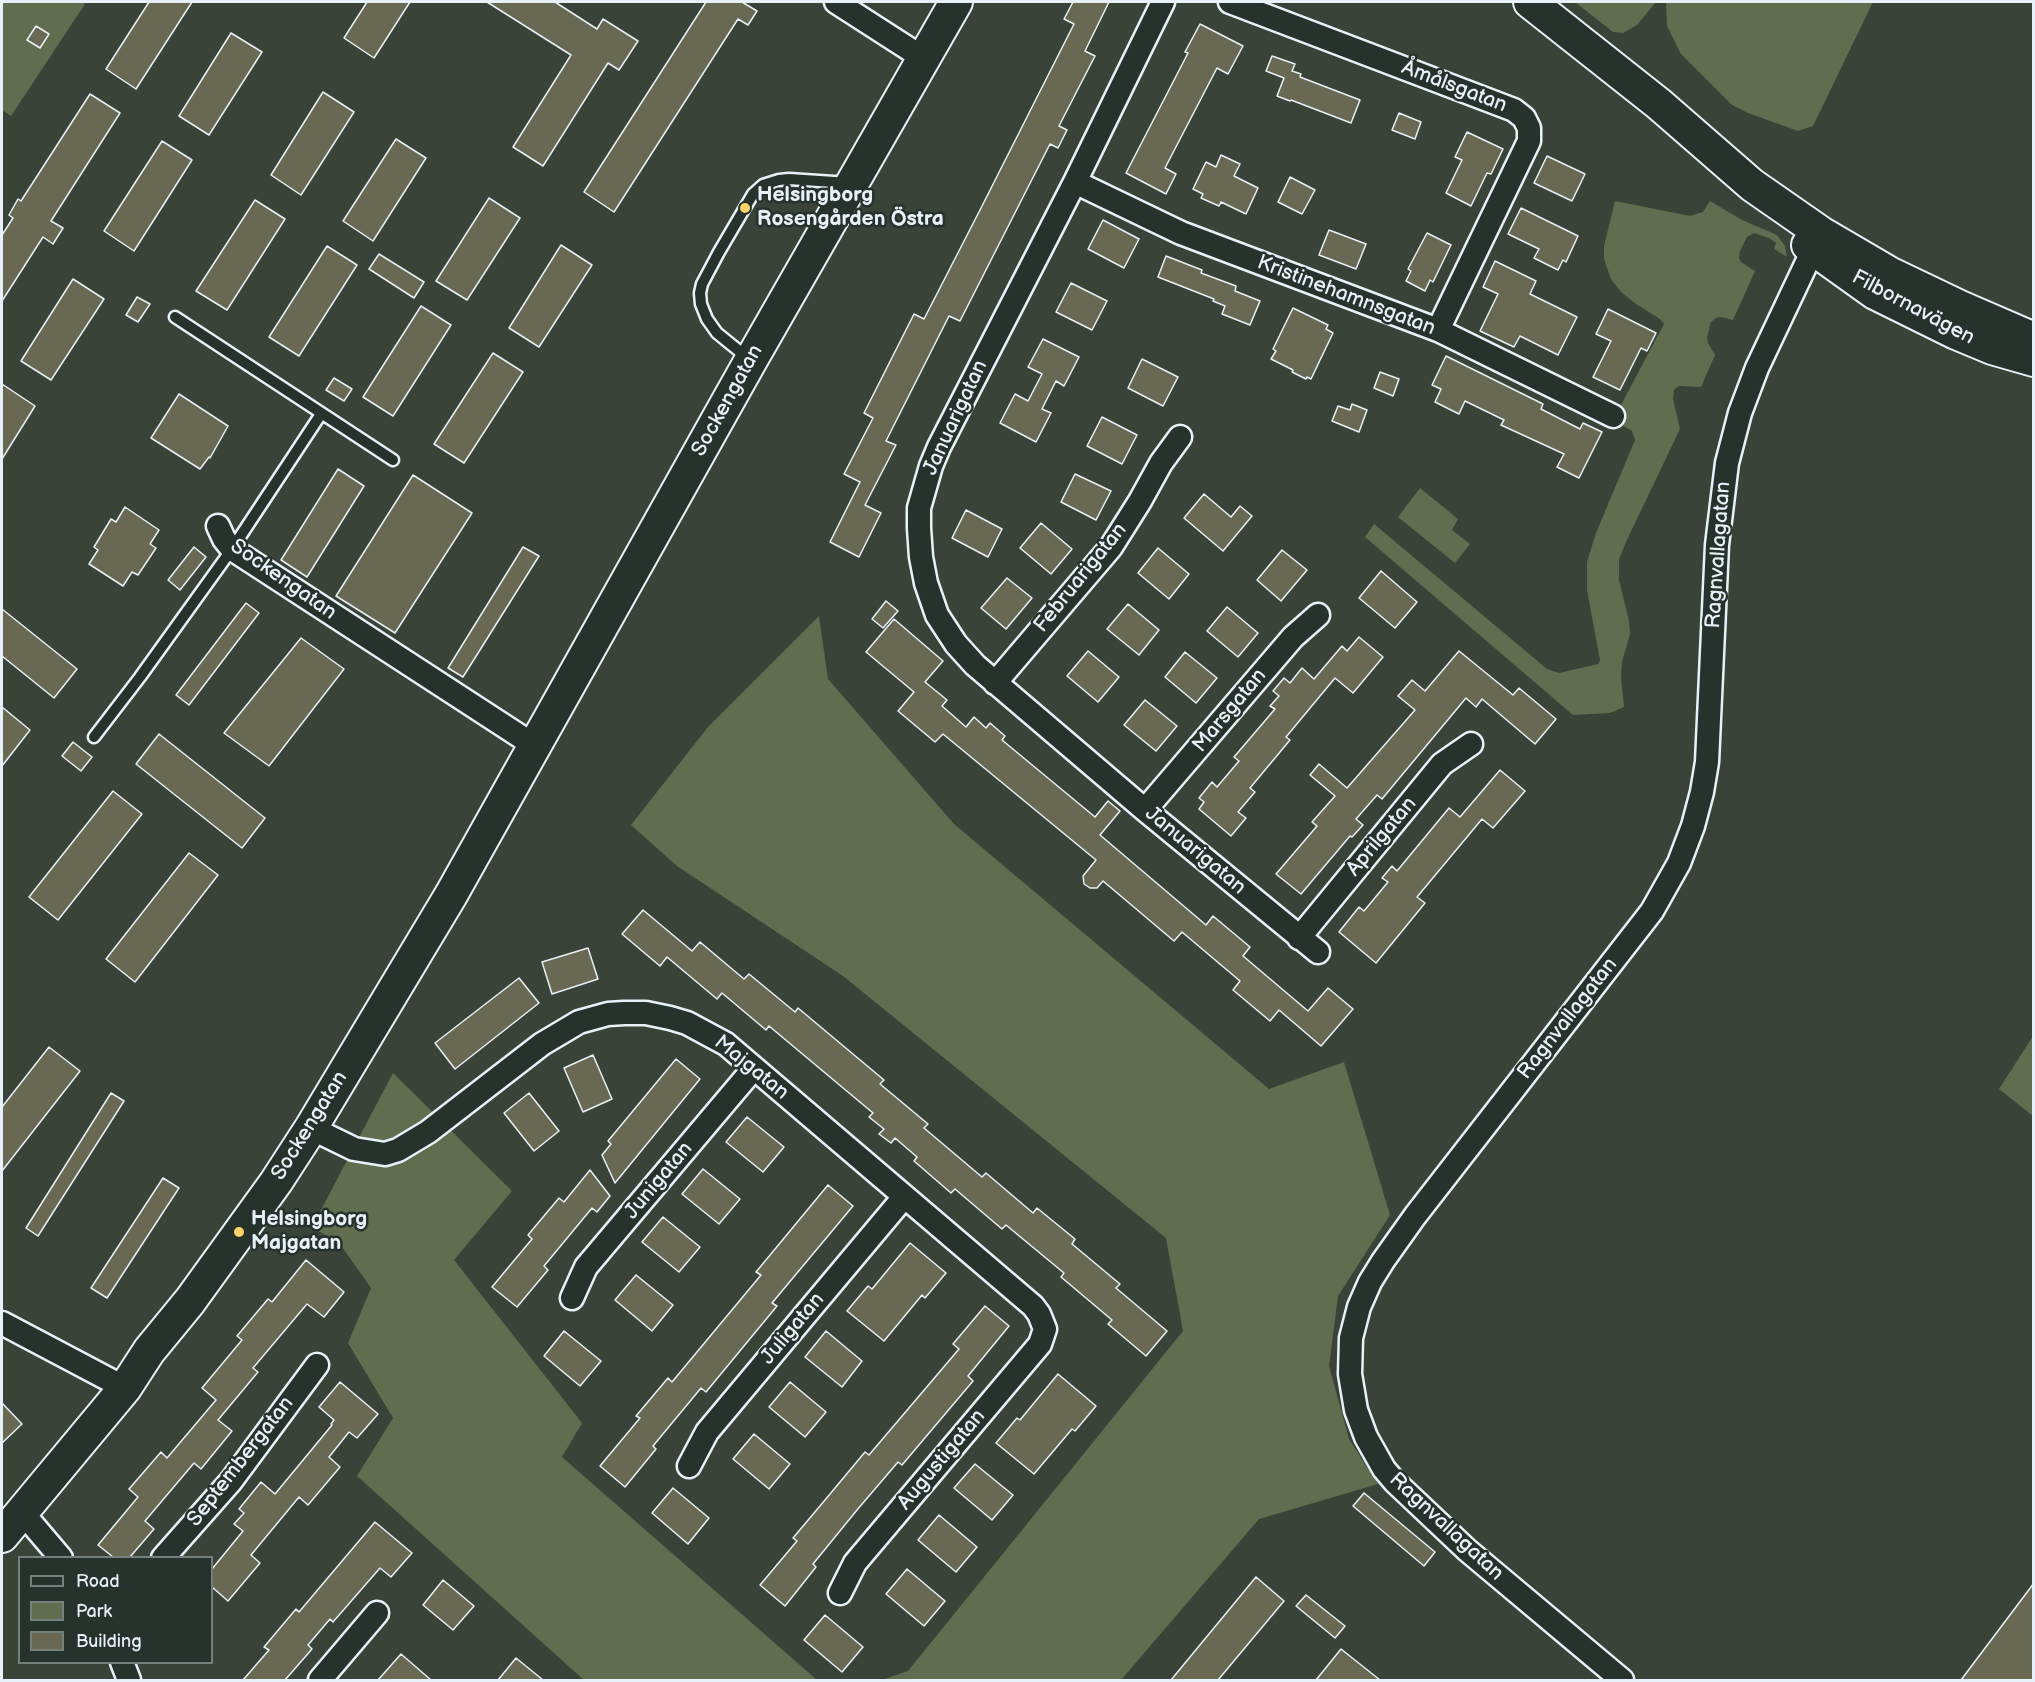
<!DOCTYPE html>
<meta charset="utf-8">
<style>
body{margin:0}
#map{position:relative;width:2035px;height:1682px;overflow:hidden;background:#3a4338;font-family:"Balsamiq Sans",sans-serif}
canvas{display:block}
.frame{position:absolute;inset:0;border:3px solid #e8f1f8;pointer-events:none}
.legend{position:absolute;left:18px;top:1556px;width:195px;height:108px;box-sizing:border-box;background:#26332d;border:2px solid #747f7e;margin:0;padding:8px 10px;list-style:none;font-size:18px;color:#e8f1f8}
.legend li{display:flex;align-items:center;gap:12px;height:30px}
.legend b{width:30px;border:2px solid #747f7e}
</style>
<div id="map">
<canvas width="2035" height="1682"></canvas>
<div class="frame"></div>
<ul class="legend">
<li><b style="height:8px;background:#26332d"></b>Road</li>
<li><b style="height:16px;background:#606e4f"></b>Park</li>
<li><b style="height:16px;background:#696853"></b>Building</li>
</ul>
</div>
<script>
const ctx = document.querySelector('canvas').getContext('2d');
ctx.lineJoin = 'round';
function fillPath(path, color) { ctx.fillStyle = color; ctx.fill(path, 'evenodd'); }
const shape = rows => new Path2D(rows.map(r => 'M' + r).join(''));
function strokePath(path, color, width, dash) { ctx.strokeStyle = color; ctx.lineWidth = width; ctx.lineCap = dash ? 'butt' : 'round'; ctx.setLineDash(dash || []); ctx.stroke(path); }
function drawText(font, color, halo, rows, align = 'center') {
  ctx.font = font + ' "Balsamiq Sans",sans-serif'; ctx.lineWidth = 5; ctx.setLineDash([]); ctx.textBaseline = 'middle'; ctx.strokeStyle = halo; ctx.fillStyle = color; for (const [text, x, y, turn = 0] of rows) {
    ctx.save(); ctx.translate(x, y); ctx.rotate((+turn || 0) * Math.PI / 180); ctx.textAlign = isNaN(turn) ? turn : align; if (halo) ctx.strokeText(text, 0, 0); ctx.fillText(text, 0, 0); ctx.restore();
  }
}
fillPath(shape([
 [2,2,82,2,85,4,11,116,2,110],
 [1575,2,1656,2,1637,25,1623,33,1613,32],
 [1666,2,1873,2,1813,126,1798,131,1748,113,1732,105,1681,54,1667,26],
 [1615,201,1690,216,1703,212,1710,201,1742,220,1777,235,1785,246,1787,257,1774,249,1776,243,1769,238,1754,233,1747,237,1740,251,1739,258,1741,262,1755,271,1733,320,1721,317,1716,318,1711,322,1707,337,1708,343,1715,355,1701,387,1679,386,1674,390,1673,399,1680,429,1626,542,1619,559,1619,580,1629,621,1630,634,1622,662,1621,676,1624,707,1610,713,1573,715,1365,537,1374,524,1547,669,1559,673,1598,664,1600,660,1587,590,1587,562,1596,533,1635,440,1632,431,1613,420,1664,324,1660,319,1636,304,1621,292,1611,279,1604,259,1604,246],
 [1420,488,1458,519,1452,530,1470,544,1455,563,1398,517],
 [819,616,828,679,954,824,1269,1089,1344,1062,1390,1215,1338,1296,1329,1366,1349,1439,1378,1484,1259,1519,1121,1680,882,1680,908,1671,1183,1331,1166,1238,843,976,677,866,631,825,708,727],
 [2033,1036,2033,1116,1999,1089],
 [393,1073,512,1191,454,1260,582,1423,562,1457,817,1680,584,1680,357,1476,393,1418,348,1343,371,1288,340,1244,312,1227]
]), '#606e4f');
const building = shape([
 [149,2,192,2,136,89,106,69,149,2],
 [367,2,410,2,374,58,344,38,367,2],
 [487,2,555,2,597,29,603,19,638,41,619,70,608,63,543,166,513,147,571,55,487,2],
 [706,2,742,2,757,11,748,25,738,19,614,212,584,192,706,2],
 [1073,2,1109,2,1085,51,1095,56,1059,126,1067,130,1058,148,1050,144,960,321,949,316,886,441,896,445,865,505,881,513,859,557,830,542,860,482,844,474,873,418,864,413,914,314,924,319,981,208,1074,24,1064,19,1073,2],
 [1200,24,1243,46,1228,74,1217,68,1165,168,1176,174,1166,194,1126,173,1188,53,1185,52,1200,24],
 [36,26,49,34,40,48,27,40,36,26],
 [231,33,262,52,209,135,179,116,231,33],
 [1272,56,1295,64,1292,71,1301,74,1300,77,1360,100,1351,123,1291,100,1290,101,1277,96,1284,78,1266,71,1272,56],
 [323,92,354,112,301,195,271,175,323,92],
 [90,94,120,113,51,221,63,228,53,244,43,237,2,301,2,235,13,218,9,215,18,199,21,201,90,94],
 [1399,113,1421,122,1415,139,1392,130,1399,113],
 [1467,132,1503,149,1491,174,1487,173,1471,206,1446,193,1462,160,1455,157,1467,132],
 [396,139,426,158,373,241,343,221,396,139],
 [162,141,192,160,134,251,104,231,162,141],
 [1221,155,1240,164,1234,176,1258,188,1246,214,1221,202,1219,206,1201,198,1203,194,1193,189,1206,162,1216,167,1221,155],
 [1547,156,1585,174,1572,201,1534,183,1547,156],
 [1290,177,1315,190,1302,214,1278,202,1290,177],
 [489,198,520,218,467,300,436,281,489,198],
 [255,200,285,219,227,310,196,291,255,200],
 [1521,208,1578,236,1566,262,1563,260,1558,270,1534,258,1539,249,1508,234,1521,208],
 [1103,220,1139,239,1124,268,1088,249,1103,220],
 [1329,230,1366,244,1356,269,1319,255,1329,230],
 [1427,233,1451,245,1433,282,1430,280,1425,291,1406,281,1411,271,1408,269,1427,233],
 [561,245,592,265,539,347,509,328,561,245],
 [327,246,357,265,299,356,269,337,327,246],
 [379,254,424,282,414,298,369,269,379,254],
 [1166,256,1202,270,1201,273,1236,286,1235,291,1260,301,1250,325,1222,314,1225,306,1213,301,1214,299,1158,277,1166,256],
 [1495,261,1536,281,1530,294,1577,317,1558,355,1520,336,1514,347,1480,331,1498,294,1483,287,1495,261],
 [73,279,104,299,51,380,21,361,73,279],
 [1071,283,1107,301,1092,330,1056,312,1071,283],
 [137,297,150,304,138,322,126,315,137,297],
 [421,306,451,325,393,416,363,397,421,306],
 [1293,308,1328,325,1326,329,1333,333,1311,379,1307,377,1306,379,1292,372,1293,370,1271,359,1276,351,1273,349,1293,308],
 [1608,309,1656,333,1647,351,1641,348,1620,390,1593,377,1611,341,1596,334,1608,309],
 [1043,339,1079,357,1064,386,1056,381,1042,409,1051,413,1036,442,1000,423,1015,394,1028,401,1042,374,1028,367,1043,339],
 [493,353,523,372,464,463,434,444,493,353],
 [1446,356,1543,404,1541,409,1580,429,1583,423,1602,432,1579,478,1557,467,1564,454,1501,425,1504,420,1465,401,1459,414,1435,402,1441,389,1432,385,1446,356],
 [1142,359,1178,377,1163,406,1128,388,1142,359],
 [1380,372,1399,379,1393,396,1374,388,1380,372],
 [334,378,352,389,344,401,326,390,334,378],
 [2,384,35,406,2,459,2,384],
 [179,394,228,426,210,458,209,457,200,469,151,438,179,394],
 [1352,404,1367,410,1359,432,1332,421,1338,406,1350,410,1352,404],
 [1102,417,1137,435,1122,464,1087,446,1102,417],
 [338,469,364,486,307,577,281,560,338,469],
 [1075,474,1111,491,1096,520,1061,502,1075,474],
 [413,475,472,513,395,633,336,596,413,475],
 [1204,494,1231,517,1240,506,1252,516,1223,551,1184,518,1204,494],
 [125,507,159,530,150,544,156,548,138,575,132,572,123,586,89,564,98,550,94,547,111,519,116,522,125,507],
 [966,510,1002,529,988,557,952,538,966,510],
 [1041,523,1072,549,1051,574,1020,548,1041,523],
 [194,547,206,557,180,590,168,580,194,547],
 [523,547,539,556,463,677,448,668,523,547],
 [1158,548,1189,574,1169,599,1138,573,1158,548],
 [1282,550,1307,570,1281,601,1257,580,1282,550],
 [1381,571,1417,602,1395,628,1359,598,1381,571],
 [1007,578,1032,598,1006,629,981,608,1007,578],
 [886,601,898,611,883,628,872,619,886,601],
 [246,603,259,613,189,705,176,695,246,603],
 [1128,604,1159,630,1139,655,1107,629,1128,604],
 [1227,607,1258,633,1238,657,1207,631,1227,607],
 [2,609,77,669,54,698,2,656,2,609],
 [894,619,943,661,925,682,947,700,942,706,966,727,974,717,986,728,990,723,1005,736,1002,740,1095,817,1108,801,1120,811,1100,835,1206,925,1213,916,1250,947,1243,956,1308,1011,1328,988,1353,1009,1321,1046,1279,1010,1270,1021,1233,990,1240,981,1182,932,1174,941,1103,881,1097,888,1090,888,1084,884,1083,876,1096,860,943,734,935,742,898,711,914,692,866,652,894,619],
 [1359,637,1383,657,1353,693,1335,678,1286,737,1290,740,1250,788,1255,792,1238,812,1246,818,1231,836,1199,809,1204,802,1199,798,1212,782,1217,787,1239,761,1234,757,1275,709,1270,706,1279,696,1273,691,1284,678,1290,683,1302,668,1314,679,1342,646,1347,651,1359,637],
 [301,638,344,669,269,766,224,733,301,638],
 [1088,651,1119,677,1098,702,1067,676,1088,651],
 [1459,651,1513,695,1519,688,1556,719,1535,744,1482,699,1476,707,1466,698,1382,799,1377,795,1356,819,1363,825,1352,837,1350,836,1301,894,1276,874,1317,826,1312,822,1335,796,1310,775,1319,764,1347,788,1415,710,1398,696,1412,680,1425,691,1459,651],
 [1185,652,1217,678,1196,703,1165,677,1185,652],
 [1145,700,1177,726,1156,751,1124,725,1145,700],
 [2,707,30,730,2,766,2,707],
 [159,734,265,818,242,848,136,764,159,734],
 [73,742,92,757,81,771,62,756,73,742],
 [1500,770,1525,791,1493,828,1482,819,1417,897,1425,903,1376,963,1339,932,1359,907,1364,911,1388,882,1382,878,1392,866,1397,871,1449,808,1460,817,1500,770],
 [113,791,142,814,58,920,29,897,113,791],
 [189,853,218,875,135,982,106,959,189,853],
 [643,910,692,951,700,942,744,979,749,974,795,1012,798,1008,884,1080,880,1084,928,1124,924,1128,982,1177,986,1173,1033,1213,1037,1208,1075,1239,1072,1244,1120,1284,1116,1288,1167,1331,1146,1356,1108,1324,1112,1320,1061,1277,1064,1273,1006,1225,1002,1229,955,1189,951,1193,914,1161,917,1157,895,1138,891,1143,879,1134,884,1129,869,1117,873,1113,769,1026,766,1030,722,993,717,999,667,957,660,966,622,934,643,910],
 [588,948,598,979,552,994,542,962,588,948],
 [519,978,539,1003,455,1069,435,1043,519,978],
 [49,1047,80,1071,2,1171,2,1107,49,1047],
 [593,1055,612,1099,583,1112,564,1068,593,1055],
 [676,1059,700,1079,615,1183,602,1155,611,1144,608,1141,676,1059],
 [111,1093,124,1101,38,1236,26,1228,111,1093],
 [529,1093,559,1131,534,1151,504,1113,529,1093],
 [747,1117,784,1147,763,1172,726,1142,747,1117],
 [703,1169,740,1199,719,1224,682,1194,703,1169],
 [590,1170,610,1196,597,1212,592,1208,544,1266,548,1270,517,1307,492,1287,532,1239,528,1235,559,1198,564,1202,590,1170],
 [163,1178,179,1188,107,1298,91,1288,163,1178],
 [828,1185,853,1206,772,1303,777,1306,706,1392,701,1388,653,1446,656,1449,625,1487,600,1466,640,1418,636,1416,668,1378,672,1382,761,1275,756,1272,828,1185],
 [663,1217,700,1247,679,1272,642,1242,663,1217],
 [910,1243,946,1273,925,1298,922,1295,884,1341,847,1311,868,1286,872,1289,910,1243],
 [306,1260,344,1292,324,1317,307,1304,253,1368,258,1372,218,1420,232,1431,201,1469,194,1463,145,1521,154,1529,130,1557,113,1557,98,1545,138,1497,129,1489,161,1452,167,1458,216,1400,202,1388,242,1340,237,1336,268,1299,272,1302,306,1260],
 [636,1275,673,1305,652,1331,615,1300,636,1275],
 [985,1306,1009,1326,968,1376,973,1381,902,1465,898,1462,857,1510,813,1564,816,1567,785,1606,760,1585,797,1541,793,1538,825,1500,865,1452,869,1455,959,1349,953,1344,985,1306],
 [564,1331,601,1361,580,1386,544,1356,564,1331],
 [826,1331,862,1361,842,1387,805,1357,826,1331],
 [1058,1374,1096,1406,1075,1431,1072,1429,1034,1474,996,1443,1017,1418,1020,1420,1058,1374],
 [340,1382,378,1414,357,1438,349,1432,329,1457,340,1467,308,1505,299,1497,251,1555,260,1563,228,1601,212,1587,212,1569,243,1531,234,1524,244,1513,239,1509,261,1482,275,1494,332,1425,331,1424,334,1420,319,1407,340,1382],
 [790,1382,826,1412,805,1437,769,1407,790,1382],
 [2,1403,22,1424,2,1443,2,1403],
 [754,1434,790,1464,769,1489,733,1459,754,1434],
 [975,1464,1013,1495,992,1520,954,1488,975,1464],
 [673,1488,709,1518,688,1544,652,1513,673,1488],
 [1364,1493,1435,1552,1424,1566,1353,1506,1364,1493],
 [939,1515,977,1547,956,1572,918,1540,939,1515],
 [375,1522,412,1553,391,1577,380,1568,333,1622,330,1619,308,1645,312,1649,285,1680,243,1680,269,1650,264,1647,296,1609,299,1612,375,1522],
 [907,1569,945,1601,924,1626,886,1594,907,1569],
 [1256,1577,1284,1601,1218,1680,1171,1680,1256,1577],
 [443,1580,474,1606,453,1630,423,1605,443,1580],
 [2034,1583,2034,1680,1961,1680,2034,1583],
 [1306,1595,1345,1626,1335,1638,1296,1606,1306,1595],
 [825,1615,863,1647,842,1672,804,1640,825,1615],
 [1341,1649,1380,1680,1316,1680,1341,1649],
 [401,1654,431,1680,378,1680,401,1654],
 [516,1658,543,1680,498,1680,516,1658]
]);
fillPath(building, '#696853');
strokePath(building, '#e8f1f8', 1.5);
const lane = shape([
 [175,317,393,460],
 [749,359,717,333,707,319,701,304,700,293,702,284,719,252,753,194,763,185,779,180,789,179,849,183],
 [94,737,140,677,232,549,321,414]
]);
const street = shape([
 [836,2,923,58],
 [1163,2,1075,182,939,447,931,466,919,508,919,528,921,557,926,583,937,615,956,644,975,665,1145,810,1318,952],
 [1230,2,1514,110,1524,118,1529,128,1529,141,1438,330],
 [1075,182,1181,233,1438,330,1613,416],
 [218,526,224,539,232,549,535,746],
 [995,683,1111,547,1140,501,1161,463,1180,437],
 [1145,810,1293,637,1318,615],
 [1299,938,1442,764,1471,744],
 [311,1128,354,1149,385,1154,398,1150,428,1132,542,1044,579,1022,608,1014,624,1013,646,1013,670,1018,687,1023,726,1044,1033,1306,1039,1314,1045,1329,1040,1344,855,1563,840,1593],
 [572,1298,586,1267,754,1068],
 [2,1323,125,1388],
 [689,1466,707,1432,904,1197],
 [22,1512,61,1558],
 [163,1558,231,1481,317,1365],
 [122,1662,129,1680],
 [320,1680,377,1613],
 [1622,1680,1467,1550,1395,1482,1384,1469,1366,1437,1356,1410,1350,1374,1351,1338,1359,1307,1370,1282,1383,1261,1415,1216,1652,911,1679,863,1693,826,1702,792,1707,762,1717,545,1727,463,1740,413,1757,368,1819,237]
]);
const secondary = shape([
 [1530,2,1659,104,1752,185,1821,233,1891,274,1960,307,2034,339],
 [1808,245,1875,293,1956,333,1992,348,2034,360],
 [2,1536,125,1388,149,1351,190,1301,276,1182,311,1128,451,895,751,360,956,2]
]);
strokePath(lane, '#e8f1f8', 15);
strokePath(street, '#e8f1f8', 27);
strokePath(secondary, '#e8f1f8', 36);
strokePath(lane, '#26332d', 10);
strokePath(street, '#26332d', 22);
strokePath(secondary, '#26332d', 32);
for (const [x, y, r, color] of [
 [745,208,6,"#ffd166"],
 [239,1232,6,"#ffd166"]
]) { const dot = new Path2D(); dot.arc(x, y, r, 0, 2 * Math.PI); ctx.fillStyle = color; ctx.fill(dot); strokePath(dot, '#26332d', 2); }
drawText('21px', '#e8f1f8', '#26332d', [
 ["Åmålsgatan",1454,87,21],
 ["Kristinehamnsgatan",1346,296,21],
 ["Filbornavägen",1913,308,28],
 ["Sockengatan",728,401,-61],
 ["Januarigatan",956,418,-65],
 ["Ragnvallagatan",1719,555,-86],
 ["Februarigatan",1081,578,-51],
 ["Sockengatan",283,580,35],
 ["Marsgatan",1230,711,-50],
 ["Aprilgatan",1382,837,-50],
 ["Januarigatan",1195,851,40],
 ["Ragnvallagatan",1568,1019,-52],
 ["Majgatan",751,1068,39],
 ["Sockengatan",310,1126,-58],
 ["Junigatan",659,1181,-50],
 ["Juligatan",793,1329,-50],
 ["Augustigatan",942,1460,-50],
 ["Septembergatan",241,1462,-52],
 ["Ragnvallagatan",1446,1527,43]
]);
drawText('bold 21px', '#e8f1f8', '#26332d', [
 ["Helsingborg",757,196],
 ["Rosengården Östra",757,220],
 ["Helsingborg",251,1220],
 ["Majgatan",251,1244]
], 'left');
</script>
